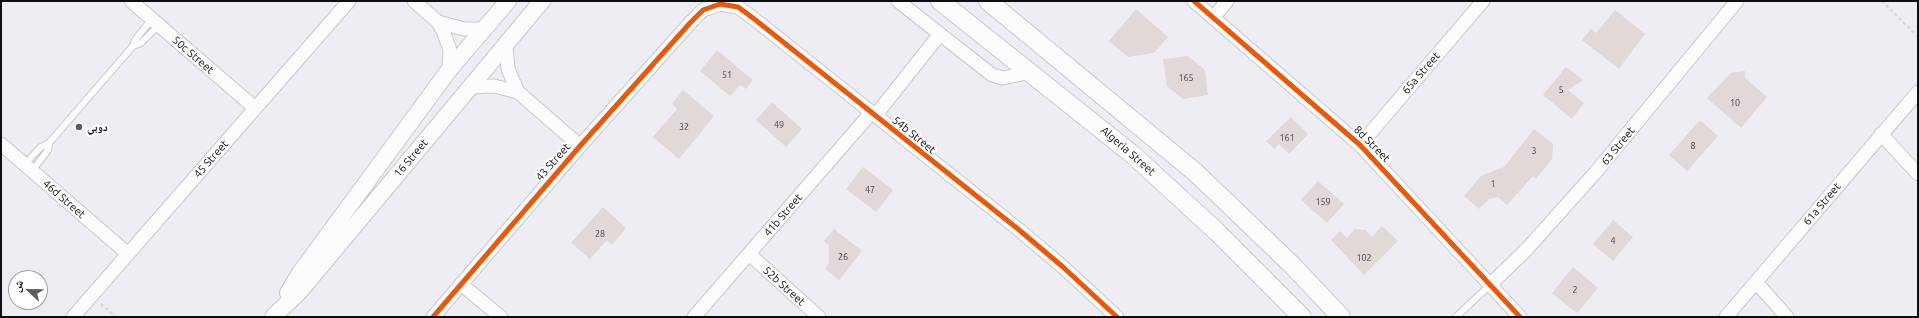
<!DOCTYPE html>
<meta charset="utf-8">
<style>
body{margin:0}
#map{position:relative;width:1919px;height:318px;overflow:hidden;background:#ededf3;font-family:Ubuntu,"Noto Naskh Arabic",sans-serif}
canvas{display:block}
.frame{position:absolute;inset:0;border:2px solid #0e0d11;pointer-events:none}
.north{position:absolute;left:8px;top:270px;width:40px;height:40px;box-sizing:border-box;background:#fff;border:1px solid #9f9ea0;border-radius:50%;rotate:292deg;font-size:11px;font-weight:700;line-height:16px;text-align:center;color:#0e0d11}
.north::after{content:'';display:block;margin:auto;width:14px;height:18px;background:#5c5b60;clip-path:polygon(50% 0,100% 100%,50% 72%,0 100%)}
</style>
<div id="map">
<canvas width="1919" height="318"></canvas>
<div class="frame"></div>
<div class="north">ش</div>
</div>
<script>
const ctx = document.querySelector('canvas').getContext('2d');
ctx.lineJoin = 'round';
function fillPath(path, color) { ctx.fillStyle = color; ctx.fill(path, 'evenodd'); }
const shape = rows => new Path2D(rows.map(r => 'M' + r).join(''));
function strokePath(path, color, width, dash) { ctx.strokeStyle = color; ctx.lineWidth = width; ctx.lineCap = dash ? 'butt' : 'round'; ctx.setLineDash(dash || []); ctx.stroke(path); }
function drawText(font, color, halo, rows, align = 'center') {
  ctx.font = font + ' Ubuntu,"Noto Naskh Arabic",sans-serif'; ctx.lineWidth = 4; ctx.setLineDash([]); ctx.textBaseline = 'middle'; ctx.strokeStyle = halo; ctx.fillStyle = color; for (const [text, x, y, turn = 0] of rows) {
    ctx.save(); ctx.translate(x, y); ctx.rotate((+turn || 0) * Math.PI / 180); ctx.textAlign = isNaN(turn) ? turn : align; if (halo) ctx.strokeText(text, 0, 0); ctx.fillText(text, 0, 0); ctx.restore();
  }
}
fillPath(shape([
 [1136,9,1168,37,1154,53,1128,57,1109,41],
 [1615,10,1645,34,1619,69,1582,40,1591,29,1596,33],
 [717,50,753,80,746,89,740,85,730,96,700,71],
 [1188,56,1205,70,1208,95,1183,99,1167,86,1163,59],
 [1566,67,1583,80,1568,90,1584,103,1572,119,1543,95],
 [1745,71,1745,78,1767,97,1741,128,1707,98,1731,73],
 [683,90,714,116,679,159,653,137,677,109,672,104],
 [772,102,802,129,786,147,756,120],
 [1291,117,1308,134,1289,154,1279,144,1274,149,1266,141],
 [1700,120,1718,136,1687,171,1669,155],
 [1534,129,1553,144,1552,159,1536,179,1533,176,1507,205,1498,197,1489,199,1479,209,1464,196,1481,176,1504,167],
 [863,167,893,190,876,212,846,189],
 [1318,181,1344,204,1327,223,1301,200],
 [603,207,626,228,612,245,607,240,590,259,571,243],
 [1613,220,1633,237,1613,261,1593,244],
 [1382,226,1398,241,1364,275,1331,240,1340,231,1347,238,1355,229,1366,230,1372,237],
 [834,229,862,251,839,280,825,269,829,263,829,245,824,241],
 [1573,267,1598,288,1577,313,1552,293]
]), '#e1d8d8');
const service = shape([
 [133,46,141,43,159,25],
 [24,165,41,147,49,143,133,46,135,40,152,19],
 [32,171,48,150,49,143],
 [1456,317,1491,284]
]);
const minor = shape([
 [131,1,255,108],
 [414,1,438,22,443,31,450,50,449,70],
 [898,1,992,75,1003,78,1031,72],
 [1194,1,1360,145,1520,317],
 [1214,17,1227,1],
 [438,22,464,29,483,29],
 [506,44,508,69,518,92,580,146],
 [470,87,494,86,518,92],
 [875,116,940,34],
 [1881,134,1918,174],
 [1,144,128,254],
 [1360,145,1483,1],
 [749,254,819,317],
 [1756,282,1787,317],
 [461,284,501,317],
 [1491,284,1527,249,1595,173,1737,1],
 [73,317,349,1],
 [433,317,580,146,690,23,703,10,720,4,738,7,753,18,1018,229,1063,267,1117,317],
 [694,317,871,113],
 [1726,317,1918,92]
]);
const tertiary = shape([
 [288,293,300,273,449,70,508,1],
 [273,317,301,290,542,1]
]);
const secondary = shape([
 [940,1,1132,154,1216,231,1302,317],
 [988,1,1195,172,1292,265,1341,317]
]);
strokePath(service, '#c9c9cd', 8);
strokePath(minor, '#c9c9cd', 15);
strokePath(tertiary, '#c9c9cd', 18);
strokePath(secondary, '#c9c9cd', 20);
strokePath(shape([
 [1882,1,1918,37],
 [101,304,116,317]
]), '#d9d9dc', 2.5, [3, 3]);
strokePath(service, '#fcfcfd', 6);
strokePath(minor, '#fcfcfd', 13);
strokePath(tertiary, '#fcfcfd', 16);
strokePath(secondary, '#fcfcfd', 18);
strokePath(shape([
 [1194,1,1360,145,1520,317],
 [433,317,580,146,690,23,703,10,720,4,738,7,753,18,1018,229,1063,267,1117,317]
]), '#e8590c', 5);
for (const [x, y, r, color] of [
 [79,127,4,"#5c5b60"]
]) { const dot = new Path2D(); dot.arc(x, y, r, 0, 2 * Math.PI); ctx.fillStyle = color; ctx.fill(dot); strokePath(dot, '#fff', 1.5); }
drawText('9px', '#454245', null, [
 ["51",727,75],
 ["165",1186,78],
 ["5",1561,90],
 ["10",1735,103],
 ["49",779,125],
 ["32",684,127],
 ["161",1287,138],
 ["8",1693,146],
 ["3",1534,151],
 ["1",1493,184],
 ["47",870,190],
 ["159",1323,202],
 ["28",600,234],
 ["4",1613,241],
 ["26",843,257],
 ["102",1364,258],
 ["2",1575,290]
]);
drawText('11px', '#0e0d11', '#fff', [
 ["50c Street",193,55,41],
 ["65a Street",1421,73,-49],
 ["54b Street",914,135,39],
 ["8d Street",1372,144,45],
 ["63 Street",1618,146,-51],
 ["Algeria Street",1128,151,41],
 ["16 Street",411,158,-50],
 ["45 Street",211,159,-49],
 ["43 Street",553,162,-49],
 ["46d Street",64,199,41],
 ["61a Street",1822,204,-50],
 ["41b Street",783,215,-49],
 ["52b Street",784,286,42]
]);
drawText('bold 11px', '#0e0d11', '#fff', [
 ["دوبي",87,127]
], 'left');
</script>
